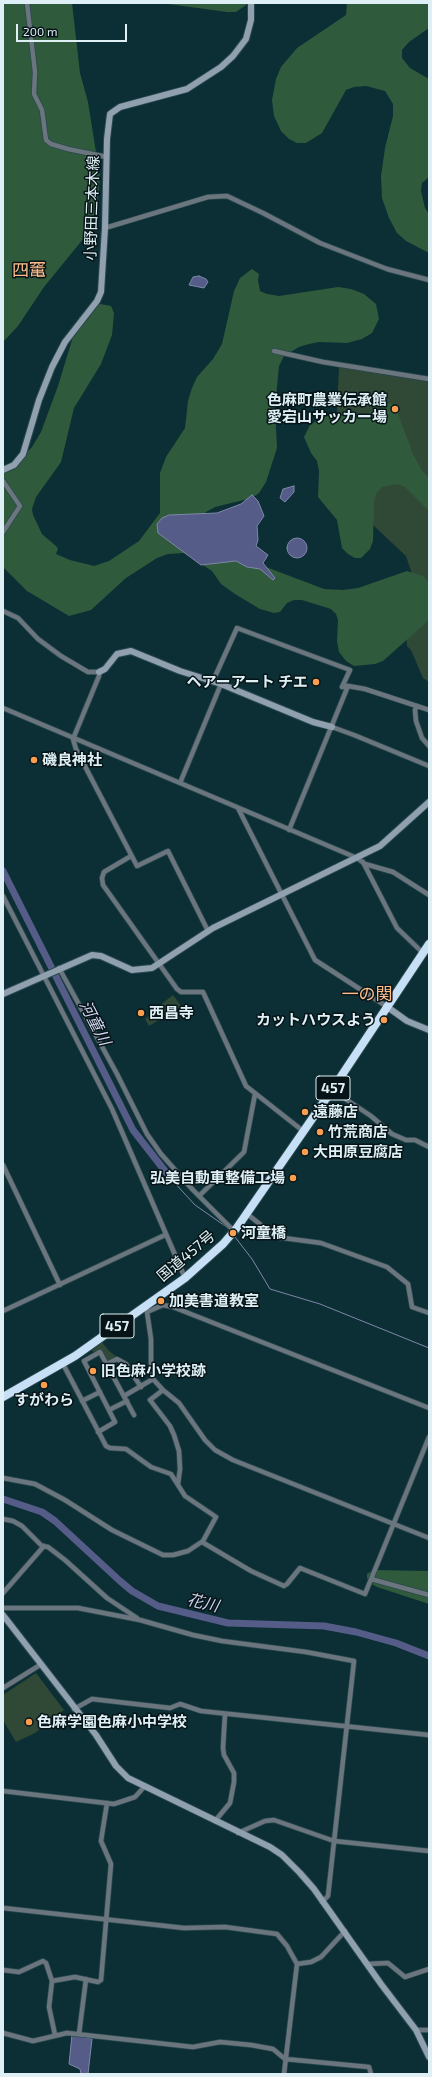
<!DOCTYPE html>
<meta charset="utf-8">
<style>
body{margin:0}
#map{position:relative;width:432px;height:2077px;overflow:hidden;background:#0c2e35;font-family:"Exo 2",sans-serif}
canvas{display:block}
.frame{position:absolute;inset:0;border:4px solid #def0f5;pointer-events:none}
.scale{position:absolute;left:16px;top:24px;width:111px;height:18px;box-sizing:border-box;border:2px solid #def0f5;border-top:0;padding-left:5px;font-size:12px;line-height:14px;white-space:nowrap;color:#def0f5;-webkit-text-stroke:3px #071417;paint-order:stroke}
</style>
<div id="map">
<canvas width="432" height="2077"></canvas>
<div class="frame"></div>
<div class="scale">200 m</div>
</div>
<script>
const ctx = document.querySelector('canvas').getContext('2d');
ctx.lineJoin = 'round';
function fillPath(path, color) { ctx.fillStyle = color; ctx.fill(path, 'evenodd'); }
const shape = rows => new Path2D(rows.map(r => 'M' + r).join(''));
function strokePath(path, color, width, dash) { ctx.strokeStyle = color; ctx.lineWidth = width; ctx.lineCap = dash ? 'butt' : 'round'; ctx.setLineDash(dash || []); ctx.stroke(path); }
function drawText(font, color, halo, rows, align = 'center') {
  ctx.font = font + ' "Exo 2","Noto Sans JP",sans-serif'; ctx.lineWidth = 3; ctx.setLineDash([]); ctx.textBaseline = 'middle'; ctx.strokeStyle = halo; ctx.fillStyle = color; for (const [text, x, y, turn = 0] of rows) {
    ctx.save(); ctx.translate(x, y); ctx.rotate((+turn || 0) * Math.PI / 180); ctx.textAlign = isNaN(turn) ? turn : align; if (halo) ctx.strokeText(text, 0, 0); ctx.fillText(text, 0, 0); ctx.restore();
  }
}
fillPath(shape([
 [339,367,429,382,429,682,423,678,411,650,407,646,404,604,413,577,406,556,359,512,336,431],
 [173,995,181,1006,149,1026,145,1019,160,1009,159,1006],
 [102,1342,109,1351,117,1357,107,1361,101,1350,93,1352,92,1350],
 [36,1673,64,1710,35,1733,16,1742,3,1720,3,1695]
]), '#304937');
fillPath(shape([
 [3,3,72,3,80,73,88,102,100,177,97,206,88,233,44,287,18,326,3,342],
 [161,3,249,3,236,12,227,12],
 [347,3,429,3,429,28,409,42,402,50,402,58,410,68,429,79,429,177,422,183,421,191,425,208,429,214,429,253,406,241,397,233,389,218,382,198,381,176,385,148,393,116,393,104,385,91,366,86,354,87,346,90,322,133,306,143,297,143,289,139,281,131,274,116,272,100,276,79,281,67,297,48,346,15],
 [252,269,259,274,258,280,260,291,267,294,279,296,338,287,351,289,364,294,376,304,379,319,372,333,362,339,347,343,319,342,309,344,299,347,284,356,279,366,275,408,277,448,266,482,259,493,252,498,215,507,206,512,202,518,224,551,324,589,343,590,358,588,407,571,423,576,429,583,429,620,383,661,375,664,354,666,346,661,339,652,337,641,338,620,336,614,331,609,302,600,294,600,287,603,280,612,274,613,260,609,235,594,221,584,212,571,184,553,168,554,157,558,126,578,91,610,69,616,27,591,3,567,3,468,21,458,32,447,41,432,58,386,79,317,91,306,100,304,111,306,114,313,112,335,101,364,74,408,61,462,36,497,32,509,33,515,42,534,56,546,58,549,56,554,70,560,94,566,109,561,139,541,160,513,160,473,166,457,185,428,188,401,192,388,197,377,213,359,222,344,234,291,240,278],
 [388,403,392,404,397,411,413,454,422,471,429,478,429,511,405,487,398,484,382,487,376,494,374,502,373,541,370,549,361,558,355,558,348,554,342,548,337,520,318,497,319,471,317,461,311,453,304,437,310,425,324,416,353,416,365,414],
 [373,1570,429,1571,429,1604,377,1587,370,1583,367,1578,367,1574]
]), '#305a3c');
const water = shape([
 [199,276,206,279,208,282,204,288,189,285,193,277,199,276],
 [294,486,294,492,285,502,280,498,283,489,294,486],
 [252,495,258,501,264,516,257,526,258,540,256,546,268,555,263,563,275,578,273,580,260,569,247,567,236,561,201,565,158,533,157,524,162,518,169,515,217,513,241,504,252,495],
 '287 548a10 10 0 1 1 20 0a10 10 0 1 1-20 0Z',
 [72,2035,92,2039,88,2074,81,2074,80,2069,69,2064,72,2035]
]);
fillPath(water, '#555c87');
strokePath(water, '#7e88a8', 1);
strokePath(shape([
 [172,1180,195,1205,228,1228],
 [235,1237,252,1259,270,1289,320,1304,429,1348]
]), '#7e88a8', 1);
strokePath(shape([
 [3,871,133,1130,172,1180],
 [3,1499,42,1512,55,1521,120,1581,132,1591,158,1606,228,1623,324,1626,356,1632,396,1643,429,1656]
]), '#555c87', 7);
const street = shape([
 [27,3,35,72,34,94,42,110,46,140,51,144,68,149,107,157],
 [105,228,208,197,227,196,263,213,320,243,387,269,429,280],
 [274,351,323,362,429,379],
 [3,481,20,506,3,532],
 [3,611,18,618,38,639,61,656,88,672,99,672,99,676,73,739,76,749,137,866,168,851,208,931],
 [213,681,237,628,350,670,342,687,348,686,365,689,429,710],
 [417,706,415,710,416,721,422,738,429,746],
 [3,708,357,858,365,864,393,872,429,895],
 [332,727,354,735,429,766],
 [180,783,221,684],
 [238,808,315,960,386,1006],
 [289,830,348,686],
 [131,856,104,872,102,878,103,885,177,989,181,992,203,992,246,1086,303,1131],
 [363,862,397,928,423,953],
 [3,896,112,1109,185,1278],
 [59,968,117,1074,147,1134,161,1154,193,1190,231,1228,236,1229],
 [332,1090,371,1116,392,1134,406,1140,415,1140,429,1147],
 [3,1165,60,1285],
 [199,1196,244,1152,255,1094],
 [246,1213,276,1237,321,1243,387,1267,408,1284,412,1307,429,1313],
 [146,1305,151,1339,151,1369,153,1379,163,1390,179,1403,205,1440,215,1450,233,1460,429,1538],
 [3,1311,165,1235],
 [147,1312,163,1305,173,1307,429,1408],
 [107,1364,117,1359,126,1364,141,1387],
 [163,1390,150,1400,170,1426,174,1435,179,1451,180,1469,178,1484],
 [124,1396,153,1379],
 [82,1401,100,1392],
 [109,1410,127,1401],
 [98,1432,115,1422,84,1361,100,1352,134,1415],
 [3,1478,35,1484,65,1500,112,1530,163,1555,173,1555,188,1551,203,1541,216,1517,185,1496,171,1474,151,1467,126,1449,110,1448,106,1446,63,1364],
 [3,1519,13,1521,22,1526,42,1546,48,1547,65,1560,107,1598,137,1618],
 [202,1542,251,1571,284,1586,287,1584,300,1568,365,1594,429,1437],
 [371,1579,429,1595],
 [3,1593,44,1546],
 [3,1608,78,1608,140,1620,193,1635,222,1641,306,1652,354,1661,328,1896,322,1902],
 [3,1688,40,1665],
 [74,1709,92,1699,170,1708,180,1704,201,1711,429,1735],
 [3,1791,114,1804,135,1797,145,1786],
 [215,1821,230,1803,234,1782,234,1773,224,1755,223,1748,225,1714],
 [238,1833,265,1821,274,1820,334,1841,429,1851],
 [3,1908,184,1928,225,1927,277,1934,287,1946,297,1964,284,2074],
 [297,1964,311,1962,321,1957,345,1931],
 [367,1964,388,1963,405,1977,429,1969],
 [3,1970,19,1972,43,1961,46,1963,52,1981,49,2007,55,2035],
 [52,1981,75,1977,98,1982,101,1980,111,1864,101,1841,107,1803],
 [416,2030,429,2030],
 [3,2033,33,2041,67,2033,193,2047,220,2042,251,2045,273,2049,285,2059,369,2067,371,2074],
 [79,2034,86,1979]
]);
const secondary = shape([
 [3,470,14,465,23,454,39,400,52,367,65,342,97,301,101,292,105,228,107,139,110,114,120,107,187,89,221,67,233,56,246,39,251,20,251,3],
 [99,672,105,669,117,654,131,651,180,671,221,684,313,722,332,727],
 [3,994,92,955,101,956,132,970,152,968,213,928,380,846,429,802],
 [386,1006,407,1021,429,1030],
 [3,1615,96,1735,116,1766,128,1778,270,1847,282,1855,300,1873,314,1889,381,1984,416,2030,429,2057]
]);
const highway = shape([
 [3,1397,75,1356,185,1278,223,1244,236,1229,332,1090,429,944]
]);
strokePath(street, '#294950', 6);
strokePath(secondary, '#294950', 8);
strokePath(highway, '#294950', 10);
strokePath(street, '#6b757e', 4.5);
strokePath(secondary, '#90a0af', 6);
strokePath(highway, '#c7e0f6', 8);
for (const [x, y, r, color] of [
 [395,409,4,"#fb9e50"],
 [316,682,4,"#fb9e50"],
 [34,760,4,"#fb9e50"],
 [141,1013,4,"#fb9e50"],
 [384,1020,4,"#fb9e50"],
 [305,1112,4,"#fb9e50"],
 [320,1132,4,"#fb9e50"],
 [305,1152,4,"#fb9e50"],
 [293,1178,4,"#fb9e50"],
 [233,1233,4,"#fb9e50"],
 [161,1301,4,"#fb9e50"],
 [93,1371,4,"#fb9e50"],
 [44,1385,4,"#fb9e50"],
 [29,1722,4,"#fb9e50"]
]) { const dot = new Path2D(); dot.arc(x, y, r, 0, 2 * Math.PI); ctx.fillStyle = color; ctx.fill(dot); strokePath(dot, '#071417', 1.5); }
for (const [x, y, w] of [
 [333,1088,34],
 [117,1326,34]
]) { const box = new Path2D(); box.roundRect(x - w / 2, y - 12, w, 24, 3); ctx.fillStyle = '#071417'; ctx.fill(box); strokePath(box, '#def0f5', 1); }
drawText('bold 14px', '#def0f5', null, [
 ["457",333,1088],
 ["457",117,1326]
]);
drawText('15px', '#def0f5', '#071417', [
 ["小野田三本木線",92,208,-88],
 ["国道457号",186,1256,-40]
]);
drawText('bold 15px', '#def0f5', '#071417', [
 ["色麻町農業伝承館",387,400,"right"],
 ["愛宕山サッカー場",387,417,"right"],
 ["ヘアーアート チエ",308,682,"right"],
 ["磯良神社",42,760],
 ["西昌寺",149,1013],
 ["カットハウスよう",376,1020,"right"],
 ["遠藤店",313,1112],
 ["竹荒商店",328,1132],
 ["大田原豆腐店",313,1152],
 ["弘美自動車整備工場",285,1178,"right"],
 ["河童橋",241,1233],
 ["加美書道教室",169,1301],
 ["旧色麻小学校跡",101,1371],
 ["すがわら",44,1400,"center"],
 ["色麻学園色麻小中学校",37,1722]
], 'left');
drawText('italic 16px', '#d0d6f2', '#071417', [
 ["河童川",95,1023,63],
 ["花川",203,1603,13]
]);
drawText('17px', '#ffbe8b', '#071417', [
 ["四竃",29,270],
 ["一の関",367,994]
]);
</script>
